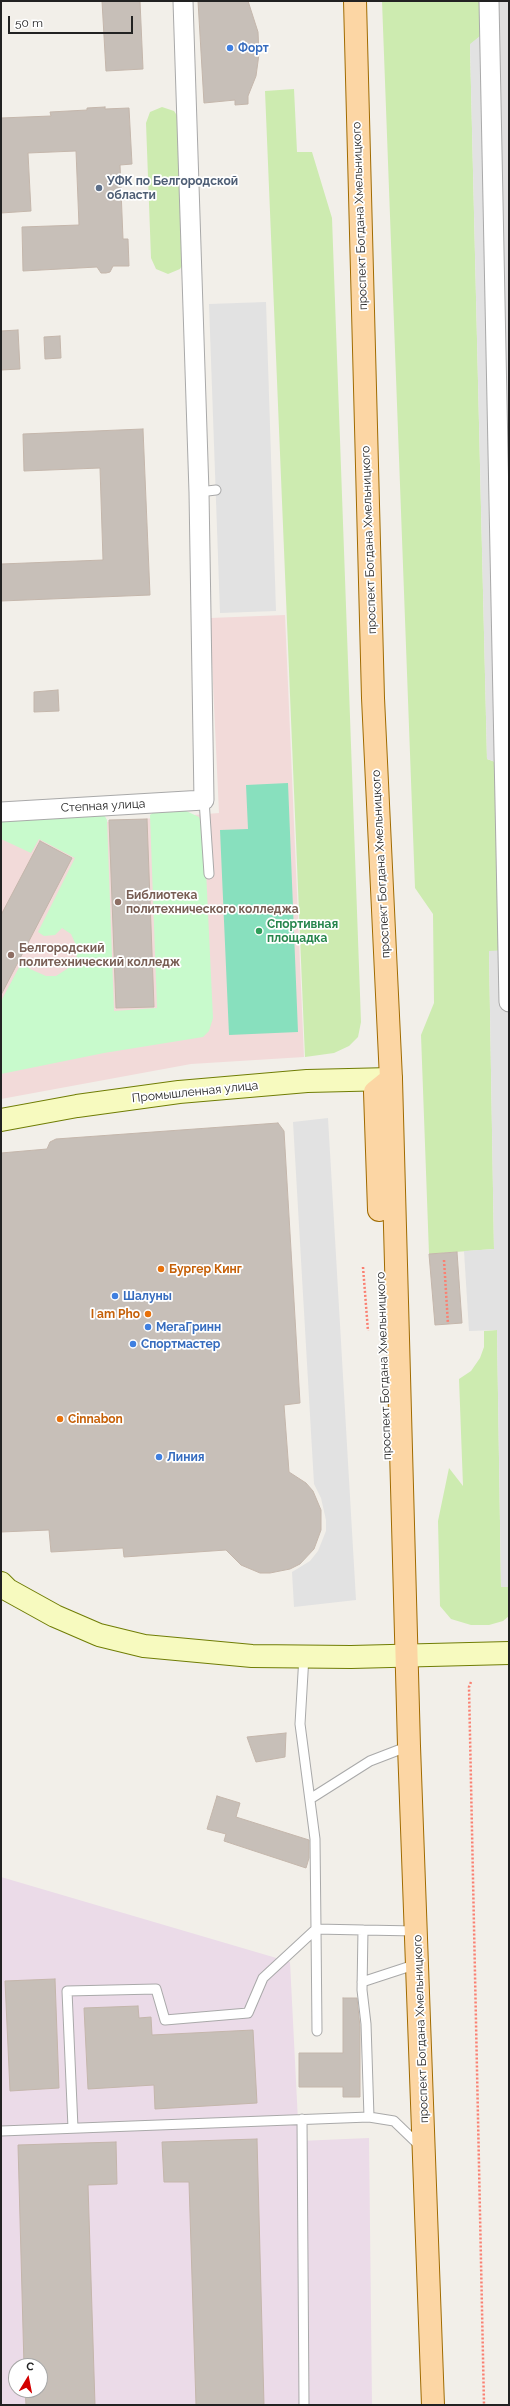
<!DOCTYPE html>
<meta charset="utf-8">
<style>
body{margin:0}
#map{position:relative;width:510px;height:2406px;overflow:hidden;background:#f2efe9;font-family:Raleway,sans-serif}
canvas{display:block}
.frame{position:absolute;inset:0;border:2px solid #222;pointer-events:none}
.north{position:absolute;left:8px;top:2358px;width:40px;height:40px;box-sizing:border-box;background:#fff;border:1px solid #a7a7a7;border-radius:50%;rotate:10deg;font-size:11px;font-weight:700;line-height:16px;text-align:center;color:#222}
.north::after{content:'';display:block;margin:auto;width:14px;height:18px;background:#d40000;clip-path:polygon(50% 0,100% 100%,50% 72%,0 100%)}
.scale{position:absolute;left:8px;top:16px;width:125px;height:18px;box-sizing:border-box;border:2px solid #222;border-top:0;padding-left:5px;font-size:12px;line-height:14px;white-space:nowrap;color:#222;-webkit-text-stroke:3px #fff;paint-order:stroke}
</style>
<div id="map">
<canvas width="510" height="2406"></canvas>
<div class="frame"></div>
<div class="north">С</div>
<div class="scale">50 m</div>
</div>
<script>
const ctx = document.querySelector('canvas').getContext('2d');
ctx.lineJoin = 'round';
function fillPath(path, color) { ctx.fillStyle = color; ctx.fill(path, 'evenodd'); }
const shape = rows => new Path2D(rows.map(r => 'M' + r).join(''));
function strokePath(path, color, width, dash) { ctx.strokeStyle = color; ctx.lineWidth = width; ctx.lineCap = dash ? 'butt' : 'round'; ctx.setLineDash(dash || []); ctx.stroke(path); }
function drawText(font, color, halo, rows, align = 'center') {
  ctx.font = font + ' Raleway,sans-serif'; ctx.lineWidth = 3.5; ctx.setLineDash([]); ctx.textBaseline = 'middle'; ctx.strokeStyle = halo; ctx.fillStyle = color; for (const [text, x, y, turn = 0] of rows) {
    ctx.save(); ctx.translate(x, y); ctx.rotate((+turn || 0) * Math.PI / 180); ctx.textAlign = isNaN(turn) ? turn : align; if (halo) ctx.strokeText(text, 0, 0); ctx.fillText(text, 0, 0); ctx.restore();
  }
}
fillPath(shape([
 [493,1,509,1,509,580]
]), '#e0dfdf');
fillPath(shape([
 [285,615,304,1057,191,1064,1,1099,1,830,219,813,210,618]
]), '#f2dad9');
fillPath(shape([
 [1,1877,290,1962,299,2141,369,2138,372,2405,1,2405],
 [16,2366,40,2366,40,2390,16,2390]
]), '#ebdbe8');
fillPath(shape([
 [382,1,484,1,485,32,470,45,487,759,501,764,504,950,489,952,494,1249,429,1254,421,1035,434,1003,433,914,415,888],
 [294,89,297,152,312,152,332,218,361,1022,358,1037,349,1046,334,1053,305,1057,265,91],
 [162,107,174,111,178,117,183,264,180,269,168,274,156,269,151,258,146,123,150,112],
 [497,1330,501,1586,509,1587,509,1616,503,1621,489,1625,471,1625,451,1619,440,1606,438,1521,449,1468,463,1486,459,1379,471,1371,480,1358,484,1347,484,1331]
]), '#cdebb0');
fillPath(shape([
 [184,810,199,817,204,828,213,1018,209,1031,203,1037,104,1053,1,1074,1,1001,22,962,30,969,46,976,56,976,73,965,77,955,76,945,71,934,62,928,55,935,44,936,38,932,75,858,39,839,31,853,1,839,1,815,103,813,107,820,114,1011,157,1008,150,815,155,811]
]), '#c8facc');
fillPath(shape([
 [288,783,298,1032,229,1035,220,830,248,829,246,785]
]), '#88e0be');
fillPath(shape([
 [485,32,504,765,487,759,470,44],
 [266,302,276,611,220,613,209,304],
 [508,950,509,1002,509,1587,501,1587,497,1330,469,1331,464,1251,494,1249,489,951],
 [328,1118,356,1600,294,1607,292,1572,310,1561,318,1551,326,1531,326,1520,321,1498,314,1484,293,1122]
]), '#e2e2e2');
const building = shape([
 [102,1,140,1,143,69,106,71,102,1],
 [198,1,248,1,258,32,259,54,256,76,248,96,248,104,235,105,235,100,204,103,198,1],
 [105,107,105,109,129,108,132,164,120,165,123,239,128,239,129,266,113,266,110,272,106,273,101,273,97,267,23,271,22,227,79,225,76,151,28,153,31,211,1,213,1,118,51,116,50,112,87,110,87,108,105,107],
 [18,330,20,369,1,370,1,331,18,330],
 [60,336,61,358,45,359,44,337,60,336],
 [143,429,150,595,1,601,1,564,103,560,100,468,24,471,23,434,143,429],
 [58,690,59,711,34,712,34,692,58,690],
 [147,819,154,1007,116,1008,109,820,147,819],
 [40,841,72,858,1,995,1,915,40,841],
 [278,1123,284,1131,300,1403,284,1405,289,1472,306,1483,313,1491,321,1510,321,1530,314,1549,300,1564,290,1569,270,1573,260,1573,241,1565,226,1550,124,1557,123,1548,51,1552,49,1530,1,1532,1,1153,47,1149,50,1142,56,1139,278,1123],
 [457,1252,462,1323,435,1325,429,1254,457,1252],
 [286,1733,285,1757,256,1762,247,1737,286,1733],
 [217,1796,240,1803,236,1817,309,1840,309,1858,306,1868,224,1841,226,1834,207,1829,217,1796],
 [55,1979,59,2088,10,2091,5,1981,55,1979],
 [343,1998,357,1998,360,2027,360,2097,343,2097,343,2087,299,2087,299,2053,343,2053,343,1998],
 [138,2006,139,2018,151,2017,152,2035,253,2030,257,2103,155,2109,154,2085,88,2089,84,2008,138,2006],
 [257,2139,264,2405,196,2405,189,2182,164,2182,162,2142,257,2139],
 [116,2142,117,2184,88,2185,95,2405,26,2405,25,2390,40,2390,40,2366,24,2366,18,2145,116,2142]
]);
fillPath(building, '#c7bfb8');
strokePath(building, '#c4b6ab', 1);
const lane = shape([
 [199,492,216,490],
 [204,800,209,874],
 [304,1656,300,1724,315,1839,316,1929,363,1930,362,1990,366,2024,369,2117,394,2121,421,2147],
 [310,1799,370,1761,409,1746],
 [316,1929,317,2031],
 [363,1930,416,1931],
 [362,1982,417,1964],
 [302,2119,304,2405],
 [73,2128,67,1991,156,1989,165,2020,248,2013,263,1978,316,1929],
 [1,2131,369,2117]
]);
const street = shape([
 [489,1,509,1002],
 [1,812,204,800,199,492,183,1]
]);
const secondary = shape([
 [1,1120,77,1106,179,1092,307,1081,391,1079],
 [1,1583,8,1590,55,1616,99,1635,144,1646,252,1656,351,1657,509,1653]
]);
const primary = shape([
 [355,1,373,698,391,1079,409,1746,433,2405],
 [379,1210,375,1092,391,1079]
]);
strokePath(lane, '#a9a9a9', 11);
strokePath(street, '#a9a9a9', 21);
strokePath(secondary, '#707d05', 24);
strokePath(primary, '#a06b00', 24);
strokePath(shape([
 [444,1260,448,1324],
 [363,1267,368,1331],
 [471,1682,469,1687,484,2405]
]), '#fa8072', 2.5, [2, 2]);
strokePath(lane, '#fff', 9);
strokePath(street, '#fff', 19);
strokePath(secondary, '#f7fabf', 22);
strokePath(primary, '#fcd6a4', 22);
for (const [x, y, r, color] of [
 [230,48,4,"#3f7fe0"],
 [99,188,4,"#5c6f8a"],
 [118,902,4,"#8d6e63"],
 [259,931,4,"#2e9e5b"],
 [11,955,4,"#8d6e63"],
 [161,1269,4,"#e8710a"],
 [115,1296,4,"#3f7fe0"],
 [148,1314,4,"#e8710a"],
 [148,1327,4,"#3f7fe0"],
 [133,1344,4,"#3f7fe0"],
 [60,1419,4,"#e8710a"],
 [159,1457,4,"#3f7fe0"]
]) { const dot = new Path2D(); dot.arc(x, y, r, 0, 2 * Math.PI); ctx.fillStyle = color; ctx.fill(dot); strokePath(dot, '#fff', 1.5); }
drawText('bold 12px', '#366cbe', '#fff', [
 ["Форт",238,48],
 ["Шалуны",123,1296],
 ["МегаГринн",156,1327],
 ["Спортмастер",141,1344],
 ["Линия",167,1457]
], 'left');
drawText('bold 12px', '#4e5e75', '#fff', [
 ["УФК по Белгородской",107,181],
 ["области",107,195]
], 'left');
drawText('12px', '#222', '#fff', [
 ["проспект Богдана Хмельницкого",360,216,-92],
 ["проспект Богдана Хмельницкого",369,540,-92],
 ["Степная улица",103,806,-3],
 ["проспект Богдана Хмельницкого",381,864,-93],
 ["Промышленная улица",195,1092,-6],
 ["проспект Богдана Хмельницкого",384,1366,-92],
 ["проспект Богдана Хмельницкого",421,2029,-92]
]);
drawText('bold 12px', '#785e54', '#fff', [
 ["Библиотека",126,895],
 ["политехнического колледжа",126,909],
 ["Белгородский",19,948],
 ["политехнический колледж",19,962]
], 'left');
drawText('bold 12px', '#27864d', '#fff', [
 ["Спортивная",267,924],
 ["площадка",267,938]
], 'left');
drawText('bold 12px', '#c56008', '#fff', [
 ["Бургер Кинг",169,1269],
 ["I am Pho",140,1314,"right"],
 ["Cinnabon",68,1419]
], 'left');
</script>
